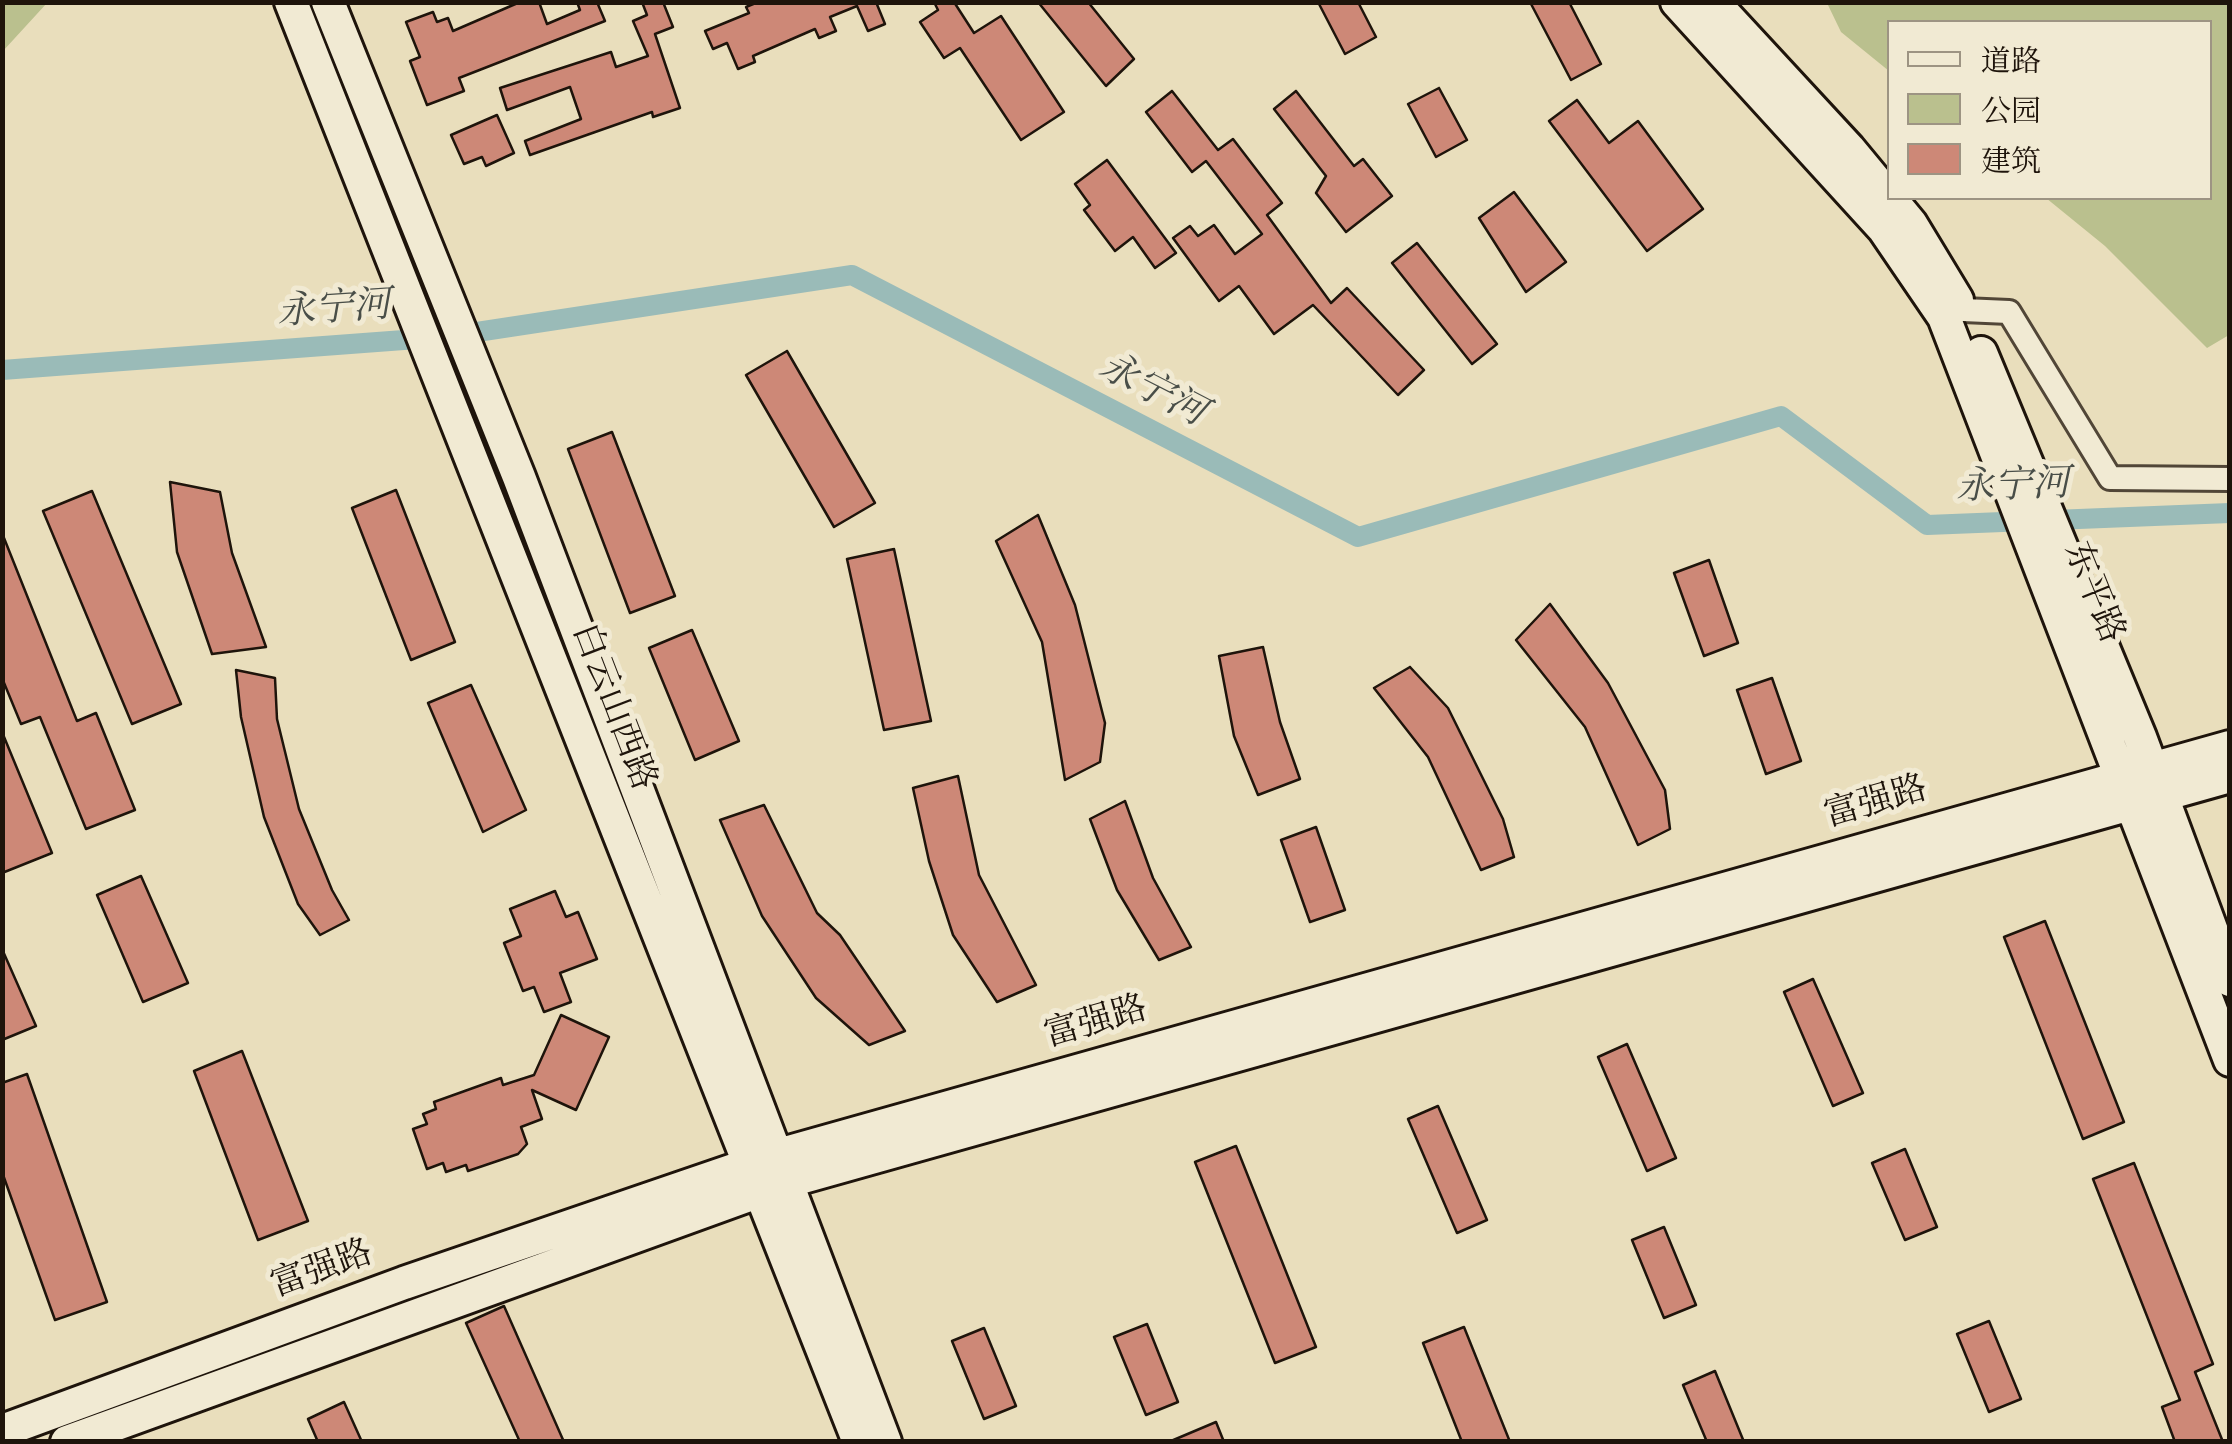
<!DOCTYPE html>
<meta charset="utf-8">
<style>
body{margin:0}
#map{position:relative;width:2232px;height:1444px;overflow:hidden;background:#e9debc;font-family:"Gentium Book Plus","Noto Serif SC",serif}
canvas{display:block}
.frame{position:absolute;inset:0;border:5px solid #1e140b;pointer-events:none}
.legend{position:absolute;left:1887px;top:20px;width:325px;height:180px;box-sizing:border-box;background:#f1ead3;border:2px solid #9d9483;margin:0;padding:12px 18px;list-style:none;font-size:30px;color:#1e140b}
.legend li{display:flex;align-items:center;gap:20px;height:50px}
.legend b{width:50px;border:2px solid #9d9483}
</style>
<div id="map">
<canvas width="2232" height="1444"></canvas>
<div class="frame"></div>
<ul class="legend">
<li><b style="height:12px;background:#f1ead3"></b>道路</li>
<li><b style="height:28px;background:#bac08e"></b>公园</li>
<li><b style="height:28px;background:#cd8877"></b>建筑</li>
</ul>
</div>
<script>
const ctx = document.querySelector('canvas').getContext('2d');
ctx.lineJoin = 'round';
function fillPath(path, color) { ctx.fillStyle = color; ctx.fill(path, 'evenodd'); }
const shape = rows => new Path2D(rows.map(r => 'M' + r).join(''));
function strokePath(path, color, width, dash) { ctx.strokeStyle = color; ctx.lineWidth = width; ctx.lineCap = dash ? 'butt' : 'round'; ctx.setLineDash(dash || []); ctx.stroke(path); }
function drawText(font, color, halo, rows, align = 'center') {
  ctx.font = font + ' "Gentium Book Plus","Noto Serif SC",serif'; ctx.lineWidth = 10; ctx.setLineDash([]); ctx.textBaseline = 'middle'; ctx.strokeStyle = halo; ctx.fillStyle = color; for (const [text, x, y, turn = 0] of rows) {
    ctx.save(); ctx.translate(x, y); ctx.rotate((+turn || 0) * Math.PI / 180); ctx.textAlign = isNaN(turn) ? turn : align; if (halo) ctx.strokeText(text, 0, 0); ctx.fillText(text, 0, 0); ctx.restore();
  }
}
fillPath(shape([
 [3,2,47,3,3,51,2,3],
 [1827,3,2229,3,2229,335,2207,348,2105,246,2046,198,2210,198,2210,22,1890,22,1889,71,1841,32]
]), '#bac08e');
strokePath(shape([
 [2,370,444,337,852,275,1358,537,1781,416,1927,525,2230,513]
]), '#9abbb8', 20);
const building = shape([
 [520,2,539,2,547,24,580,10,577,2,597,2,605,21,459,78,464,91,427,105,410,61,420,57,406,22,433,12,437,22,448,18,453,31,520,2],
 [642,2,663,2,673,27,655,34,680,108,653,117,652,112,530,155,525,141,581,119,570,87,507,110,500,88,611,52,616,67,648,56,633,21,647,15,642,2],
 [758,2,876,2,885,24,868,31,857,6,830,17,836,31,819,38,815,29,753,56,755,62,738,69,727,43,713,49,705,31,749,13,746,7,758,2],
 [934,2,954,2,974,33,1001,16,1064,112,1021,140,960,48,944,58,920,22,938,10,934,2],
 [1038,2,1088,2,1134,59,1106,86,1038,2],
 [1318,2,1358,2,1376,37,1345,54,1318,2],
 [1530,2,1569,2,1601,64,1571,80,1530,2],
 [1439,88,1467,140,1436,157,1408,104,1439,88],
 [1172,91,1218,150,1233,139,1282,203,1267,215,1331,303,1347,288,1424,370,1398,395,1313,305,1274,334,1239,286,1219,301,1173,238,1190,226,1198,236,1214,225,1235,254,1262,234,1206,161,1192,172,1146,112,1172,91],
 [1296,91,1354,166,1363,159,1392,196,1346,232,1316,193,1326,176,1274,109,1296,91],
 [1577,100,1609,143,1638,121,1703,209,1647,251,1549,121,1577,100],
 [497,115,514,153,486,166,482,157,464,164,451,135,497,115],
 [1107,160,1176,253,1155,268,1133,237,1115,251,1084,210,1090,205,1075,184,1107,160],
 [1514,192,1566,262,1526,292,1479,218,1514,192],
 [1417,243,1497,344,1472,364,1392,263,1417,243],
 [787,351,875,503,834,527,746,375,787,351],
 [612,432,675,596,630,613,568,449,612,432],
 [170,482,220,492,232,553,266,647,212,654,177,552,170,482],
 [396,490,455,642,411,660,352,508,396,490],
 [92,491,181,704,132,724,43,511,92,491],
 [1038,515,1075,605,1105,723,1100,762,1065,780,1042,642,996,541,1038,515],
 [2,533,77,721,96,713,135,810,86,829,40,717,21,724,2,678,2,533],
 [894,549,931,721,884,730,847,559,894,549],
 [1709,560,1738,643,1704,656,1674,573,1709,560],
 [1550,604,1608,683,1665,790,1670,829,1638,845,1585,727,1516,640,1550,604],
 [692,630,739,741,695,760,649,648,692,630],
 [1263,647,1280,722,1300,779,1258,795,1234,736,1219,656,1263,647],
 [1410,667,1448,708,1503,819,1514,857,1481,870,1428,757,1374,688,1410,667],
 [236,670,275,678,277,719,299,809,332,890,349,920,320,935,298,904,264,817,241,717,236,670],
 [1772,678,1801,761,1766,774,1737,690,1772,678],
 [471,685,526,810,483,832,428,703,471,685],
 [2,732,52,853,2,873,2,732],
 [958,776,979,875,1036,985,997,1002,953,935,929,861,913,788,958,776],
 [1125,801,1153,878,1191,947,1159,960,1117,890,1090,819,1125,801],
 [764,805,817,913,840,935,905,1031,869,1045,816,998,762,916,720,820,764,805],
 [1316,827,1345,910,1310,922,1281,840,1316,827],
 [141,876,188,983,143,1002,97,895,141,876],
 [555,891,566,917,578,912,597,959,560,973,571,1002,544,1012,534,987,523,991,504,943,521,936,510,909,555,891],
 [2045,921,2124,1122,2083,1139,2004,937,2045,921],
 [2,949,36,1026,2,1040,2,949],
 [1813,979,1863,1093,1833,1106,1784,992,1813,979],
 [561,1015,609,1037,576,1110,532,1090,542,1119,521,1127,527,1144,518,1154,468,1171,466,1165,446,1172,443,1163,427,1169,413,1129,427,1124,423,1114,436,1109,434,1102,501,1078,503,1085,534,1075,561,1015],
 [1627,1044,1676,1158,1647,1171,1598,1057,1627,1044],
 [242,1051,308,1221,258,1240,194,1071,242,1051],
 [27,1074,107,1302,55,1320,2,1172,2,1083,27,1074],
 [1438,1106,1487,1220,1457,1233,1408,1119,1438,1106],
 [1236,1146,1316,1347,1275,1363,1195,1162,1236,1146],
 [1905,1149,1937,1227,1905,1240,1872,1163,1905,1149],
 [2134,1163,2213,1364,2195,1372,2223,1442,2175,1442,2162,1407,2180,1400,2093,1179,2134,1163],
 [1664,1227,1696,1305,1664,1318,1632,1240,1664,1227],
 [504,1306,564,1442,520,1442,466,1323,504,1306],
 [1989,1321,2021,1399,1989,1412,1957,1334,1989,1321],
 [1147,1324,1178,1402,1146,1415,1114,1337,1147,1324],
 [1464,1327,1510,1442,1462,1442,1423,1343,1464,1327],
 [984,1328,1016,1406,984,1419,952,1341,984,1328],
 [1715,1371,1744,1442,1707,1442,1683,1385,1715,1371],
 [344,1402,362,1442,318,1442,308,1419,344,1402],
 [1216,1422,1224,1442,1171,1442,1171,1441,1216,1422]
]);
fillPath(building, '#cd8877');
strokePath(building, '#1e140b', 2.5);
const street = shape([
 [1963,310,2009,312,2110,478,2230,479]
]);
const secondary = shape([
 [291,2,859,1442],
 [328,2,519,477,885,1442],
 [1677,2,1884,229,1944,317,2230,1060],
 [1713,2,1849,149,1911,224,1957,300],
 [1981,353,2140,737,2230,980],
 [2,1431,404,1283,775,1156,2230,747],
 [67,1442,785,1182,2230,776]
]);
strokePath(street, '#514637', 28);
strokePath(secondary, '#1e140b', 38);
strokePath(street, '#f1ead3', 22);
strokePath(secondary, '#f1ead3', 32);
drawText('35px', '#1e140b', '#f1ead3', [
 ["东平路",2093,593,68],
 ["白云山西路",613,707,69],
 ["富强路",1876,803,-16],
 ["富强路",1096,1023,-16],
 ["富强路",322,1270,-20]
]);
drawText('italic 38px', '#494e48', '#f1ead3', [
 ["永宁河",334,310,-4],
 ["永宁河",1152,391,27],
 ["永宁河",2013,487,-2]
]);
</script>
